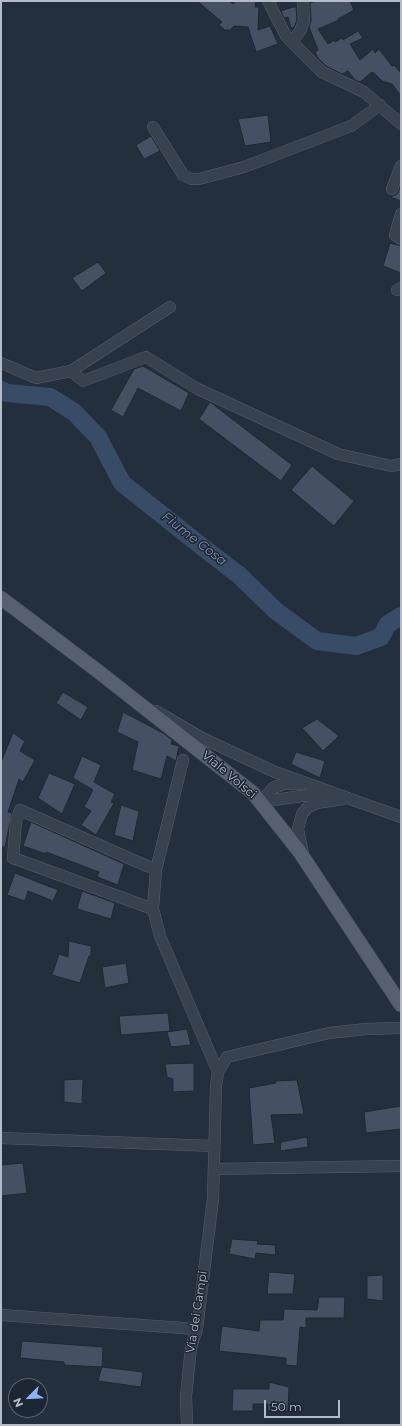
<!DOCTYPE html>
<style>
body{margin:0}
#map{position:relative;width:402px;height:1426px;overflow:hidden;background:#242f3e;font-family:Montserrat,sans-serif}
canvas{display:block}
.frame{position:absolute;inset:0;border:2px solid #b4bcc9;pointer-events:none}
.north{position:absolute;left:8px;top:1378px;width:40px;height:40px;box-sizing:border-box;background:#1d2633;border:1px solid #59626f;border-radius:50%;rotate:246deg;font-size:11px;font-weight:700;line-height:16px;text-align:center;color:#b4bcc9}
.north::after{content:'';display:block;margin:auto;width:14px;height:18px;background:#8ab4f8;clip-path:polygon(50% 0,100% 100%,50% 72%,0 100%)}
.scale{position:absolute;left:264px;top:1400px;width:76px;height:18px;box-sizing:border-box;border:2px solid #b4bcc9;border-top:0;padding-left:5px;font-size:12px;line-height:14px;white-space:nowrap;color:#b4bcc9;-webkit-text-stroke:3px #1d2633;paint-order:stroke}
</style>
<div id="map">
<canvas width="402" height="1426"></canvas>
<div class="frame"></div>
<div class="north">N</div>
<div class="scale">50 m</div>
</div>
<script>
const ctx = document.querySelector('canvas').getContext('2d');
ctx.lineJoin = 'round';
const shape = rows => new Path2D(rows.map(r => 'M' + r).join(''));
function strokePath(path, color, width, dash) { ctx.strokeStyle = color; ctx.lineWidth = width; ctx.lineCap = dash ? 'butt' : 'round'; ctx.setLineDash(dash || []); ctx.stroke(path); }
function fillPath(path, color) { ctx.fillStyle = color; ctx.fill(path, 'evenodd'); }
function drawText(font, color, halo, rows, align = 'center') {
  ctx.font = font + ' Montserrat,sans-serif'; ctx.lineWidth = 3; ctx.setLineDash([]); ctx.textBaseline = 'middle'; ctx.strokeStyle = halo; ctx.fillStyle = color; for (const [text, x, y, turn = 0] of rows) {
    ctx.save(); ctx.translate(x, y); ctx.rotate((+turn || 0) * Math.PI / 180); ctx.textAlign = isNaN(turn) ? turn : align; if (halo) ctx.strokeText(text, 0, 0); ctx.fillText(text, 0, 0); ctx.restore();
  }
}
strokePath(shape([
 [1,390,7,393,50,397,74,412,98,437,122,483,205,549,239,575,276,611,317,641,356,646,381,637,388,624,401,616]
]), '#394c67', 18);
const building = shape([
 [197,1,229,1,233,4,236,1,256,1,255,7,259,7,258,30,270,26,278,44,256,52,248,27,234,26,230,30,225,30,219,25,222,22,197,1],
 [316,1,350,1,354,10,338,19,339,20,318,29,328,44,335,40,335,42,342,38,343,40,358,31,363,38,350,44,360,60,373,49,375,53,379,49,392,66,394,65,401,73,401,96,392,84,382,81,374,73,372,72,360,82,355,80,348,71,342,74,326,66,318,58,315,52,318,50,309,27,311,21,310,3,316,1],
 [293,7,296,7,297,20,294,27,291,28,288,17,284,18,281,11,293,7],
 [268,115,271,142,245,146,238,119,268,115],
 [151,136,160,151,144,159,136,145,151,136],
 [401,185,401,201,390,197,397,194,401,185],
 [390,243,401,246,401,273,383,266,390,243],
 [98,262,106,273,82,291,72,278,98,262],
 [143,366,189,393,181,411,138,388,123,417,111,410,134,369,143,366],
 [210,402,292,465,281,481,199,419,210,402],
 [312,466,354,501,334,526,291,490,312,466],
 [63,692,88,707,81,720,56,703,63,692],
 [123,712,163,733,172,740,171,744,179,746,176,761,167,756,161,779,132,770,138,742,117,732,123,712],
 [317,719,339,736,323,751,302,728,317,719],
 [13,733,25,741,20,751,35,760,23,782,19,779,8,812,12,813,5,847,1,847,1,762,13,733],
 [296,752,325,761,320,778,291,764,296,752],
 [82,756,101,765,94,782,115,794,111,802,114,803,96,835,81,825,91,811,84,807,93,790,73,778,82,756],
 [49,773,75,784,62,814,38,798,49,773],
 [121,805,139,811,133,841,114,835,121,805],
 [31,822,124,864,118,885,97,877,99,872,46,852,46,854,23,846,31,822],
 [15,873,58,890,53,901,28,891,25,901,7,895,15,873],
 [82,891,115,903,111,919,77,909,82,891],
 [69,941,91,946,91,956,89,956,80,983,52,975,59,954,68,957,69,941],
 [126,963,129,983,105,988,102,967,126,963],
 [168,1013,170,1031,121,1035,119,1016,168,1013],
 [187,1029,191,1045,171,1047,167,1032,187,1029],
 [194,1063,194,1091,173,1092,173,1079,167,1077,165,1064,194,1063],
 [83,1079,82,1104,64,1102,64,1080,83,1079],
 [297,1080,304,1114,271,1115,275,1143,253,1145,249,1088,276,1083,275,1081,297,1080],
 [401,1106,401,1129,366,1133,364,1112,401,1106],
 [307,1137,308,1147,280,1151,281,1142,307,1137],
 [23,1163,27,1193,1,1196,1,1165,23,1163],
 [232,1239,258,1241,257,1244,275,1245,276,1255,256,1253,255,1259,229,1254,232,1239],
 [269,1272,295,1274,293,1294,267,1294,269,1272],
 [383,1275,383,1301,367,1299,367,1276,383,1275],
 [319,1297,345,1297,344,1318,306,1318,306,1328,300,1327,297,1366,286,1365,286,1358,219,1351,222,1326,259,1331,260,1320,283,1320,284,1309,317,1310,319,1297],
 [22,1341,103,1347,102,1367,64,1365,64,1362,20,1358,22,1341],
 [102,1367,143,1372,141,1387,98,1381,102,1367],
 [269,1382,289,1387,288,1411,268,1411,268,1404,253,1404,253,1411,232,1411,233,1389,269,1389,269,1382]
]);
fillPath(building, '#455162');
strokePath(building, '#1f2835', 1);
const minor = shape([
 [268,1,286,36,322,72,364,92,401,124],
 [292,42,300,31,304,21,303,1],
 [153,127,183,175,191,179,199,179,244,167,351,126,380,105],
 [392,189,401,166],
 [401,214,395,235,401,239],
 [397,290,401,288],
 [1,363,36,378,71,371,170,307],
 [71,371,83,381,146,357,198,389,338,454,391,466,401,464],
 [156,711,202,738,275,772,401,817],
 [183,760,156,870,153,909,160,936,218,1072],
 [260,802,309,795,329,796],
 [260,802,273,788,284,784,301,784],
 [303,854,298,829,302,814,308,807,317,803,343,799],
 [153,909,13,858,16,821,20,810,156,870],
 [1,1138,214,1146],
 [214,1169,401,1166],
 [1,1315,197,1329],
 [187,1425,186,1396,191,1347,197,1329,213,1199,216,1086,218,1072,227,1057,329,1033,366,1029,401,1028]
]);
const major = shape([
 [1,598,99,672,253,793,299,851,401,1005]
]);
strokePath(minor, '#565f6c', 12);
strokePath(major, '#414a57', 15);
strokePath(minor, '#38414e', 11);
strokePath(major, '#56606e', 14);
drawText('12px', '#b4bcc9', '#1d2633', [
 ["Viale Volsci",229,775,40],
 ["Via dei Campi",197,1312,-81]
]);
drawText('italic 13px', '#7c92b1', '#1d2633', [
 ["Fiume Cosa",194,539,38]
]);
</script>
